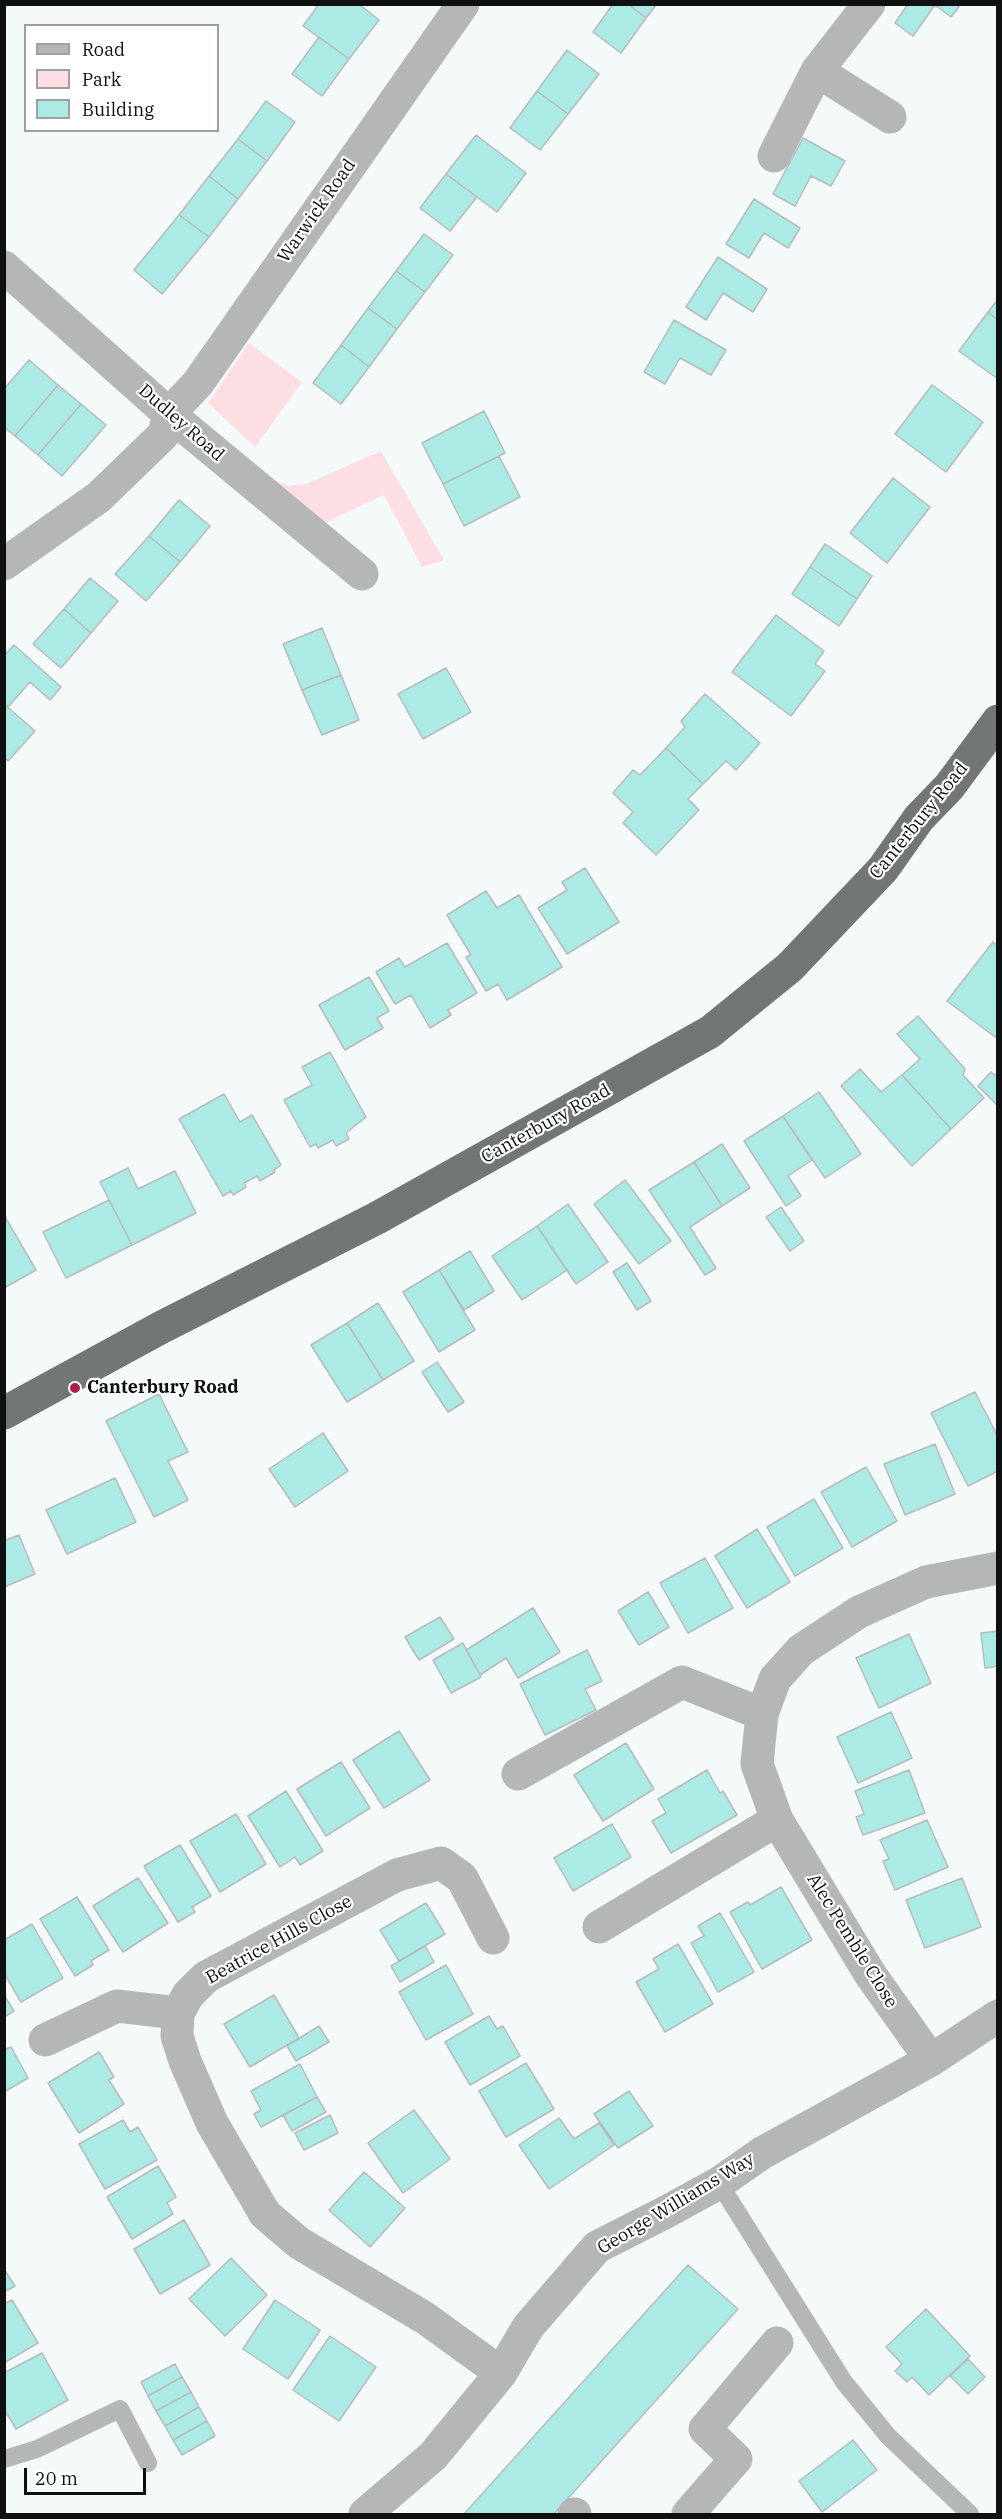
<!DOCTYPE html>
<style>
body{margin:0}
#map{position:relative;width:1002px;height:2519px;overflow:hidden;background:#f4faf9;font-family:"IBM Plex Serif",serif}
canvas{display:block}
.frame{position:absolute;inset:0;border:6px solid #0f1111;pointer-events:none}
.legend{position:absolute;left:24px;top:24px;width:195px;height:108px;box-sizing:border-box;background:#fff;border:2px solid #9fa0a0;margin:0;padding:8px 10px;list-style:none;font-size:18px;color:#0f1111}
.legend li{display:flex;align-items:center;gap:12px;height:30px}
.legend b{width:30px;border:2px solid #9fa0a0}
.scale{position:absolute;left:24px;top:2468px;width:122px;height:27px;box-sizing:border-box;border:3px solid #0f1111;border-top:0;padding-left:8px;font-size:18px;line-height:21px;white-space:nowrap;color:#0f1111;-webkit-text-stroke:4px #fff;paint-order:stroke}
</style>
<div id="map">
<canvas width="1002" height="2519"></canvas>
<div class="frame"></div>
<ul class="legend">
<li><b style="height:8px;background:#b5b7b7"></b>Road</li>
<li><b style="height:16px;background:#fcdee3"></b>Park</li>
<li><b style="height:16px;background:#acebe5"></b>Building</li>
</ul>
<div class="scale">20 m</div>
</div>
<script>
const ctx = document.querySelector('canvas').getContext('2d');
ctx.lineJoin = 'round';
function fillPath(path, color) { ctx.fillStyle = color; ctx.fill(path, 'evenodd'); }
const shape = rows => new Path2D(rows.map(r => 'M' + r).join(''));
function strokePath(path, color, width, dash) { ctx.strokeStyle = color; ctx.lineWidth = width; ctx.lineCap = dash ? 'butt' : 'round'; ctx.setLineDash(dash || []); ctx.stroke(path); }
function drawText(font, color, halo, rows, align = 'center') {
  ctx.font = font + ' "IBM Plex Serif",serif'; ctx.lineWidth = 4.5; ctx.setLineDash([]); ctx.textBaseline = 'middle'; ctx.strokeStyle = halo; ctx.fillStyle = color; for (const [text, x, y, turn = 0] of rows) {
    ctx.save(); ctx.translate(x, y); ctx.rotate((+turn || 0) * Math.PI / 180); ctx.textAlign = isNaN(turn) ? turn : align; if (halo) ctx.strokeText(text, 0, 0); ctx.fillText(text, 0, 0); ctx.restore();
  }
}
fillPath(shape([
 [249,343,302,382,255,447,208,403],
 [381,451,444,560,422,567,384,495,327,522,310,518,264,475,288,486,306,484]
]), '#fcdee3');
const building = shape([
 [319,4,359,4,379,20,349,59,303,26,319,4],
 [613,4,628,4,646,18,621,53,593,32,613,4],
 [628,4,657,4,646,18,628,4],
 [908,4,961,4,951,17,935,5,913,36,895,23,908,4],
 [319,37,349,59,322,96,292,74,319,37],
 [567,50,599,74,568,114,537,91,567,50],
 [537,91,568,114,540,150,510,128,537,91],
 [266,101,295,122,267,161,238,139,266,101],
 [476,135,526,173,497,212,446,174,476,135],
 [803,138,845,161,831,186,811,176,795,206,773,194,803,138],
 [238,139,267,161,238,199,209,176,238,139],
 [446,174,477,197,450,231,420,208,446,174],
 [209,176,238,199,209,237,179,215,209,176],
 [754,199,800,228,788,248,764,233,749,258,726,244,754,199],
 [179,215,209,237,162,294,134,270,179,215],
 [424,234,453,255,425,292,396,271,424,234],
 [718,257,767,289,753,312,723,293,706,320,686,307,718,257],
 [396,271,425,292,397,329,368,308,396,271],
 [998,299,998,320,988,312,998,299],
 [368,308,397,329,369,367,341,345,368,308],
 [988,312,998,320,998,379,959,351,988,312],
 [674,320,726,350,711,375,680,358,665,384,644,372,674,320],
 [341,345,369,367,341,404,313,383,341,345],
 [29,360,58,385,15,436,4,427,4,389,29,360],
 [58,385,81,404,38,455,15,436,58,385],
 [932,385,983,422,946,472,895,434,932,385],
 [81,404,106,425,62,476,38,455,81,404],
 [484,411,505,453,443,484,422,443,484,411],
 [499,456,520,497,464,526,443,484,499,456],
 [893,478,930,507,887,563,850,533,893,478],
 [179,500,210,526,180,562,149,536,179,500],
 [149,536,180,562,146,601,115,574,149,536],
 [825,544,872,576,857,599,810,567,825,544],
 [810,567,857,599,839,626,792,594,810,567],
 [90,578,118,601,91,633,64,609,90,578],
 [64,609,91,633,61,668,33,644,64,609],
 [776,615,824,651,815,664,825,671,791,716,732,672,776,615],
 [322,628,341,675,302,690,283,644,322,628],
 [14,645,61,687,50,700,30,682,8,707,4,704,4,656,14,645],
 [446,668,471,712,423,739,398,694,446,668],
 [341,675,359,720,322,735,302,690,341,675],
 [705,694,760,743,736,770,726,761,703,784,666,748,685,727,681,721,705,694],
 [4,704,35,731,8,761,4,757,4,704],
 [666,748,703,784,688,799,699,810,656,855,623,823,633,812,613,793,633,770,640,775,666,748],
 [585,868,619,922,567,954,538,908,567,890,562,882,585,868],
 [486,891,497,908,519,895,562,967,507,1000,498,984,486,991,466,957,471,955,447,915,486,891],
 [993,942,998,946,998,1033,995,1037,947,1001,993,942],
 [447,943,477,993,448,1010,451,1015,430,1028,411,995,395,1004,376,972,399,958,405,967,447,943],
 [369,977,389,1011,377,1018,383,1028,345,1050,319,1005,369,977],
 [918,1016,965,1069,963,1075,984,1098,951,1129,902,1075,920,1059,897,1034,918,1016],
 [330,1052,366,1117,346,1133,349,1139,336,1146,333,1140,318,1148,316,1144,310,1147,284,1100,312,1085,302,1067,330,1052],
 [860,1069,881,1092,902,1075,951,1129,912,1166,841,1086,860,1069],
 [991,1072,998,1078,998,1106,978,1086,991,1072],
 [819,1092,861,1154,825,1178,783,1116,819,1092],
 [224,1094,240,1122,252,1115,281,1165,274,1170,275,1172,260,1181,257,1176,244,1183,246,1187,233,1195,231,1191,223,1196,179,1119,224,1094],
 [783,1116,812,1160,788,1176,801,1196,786,1206,744,1141,783,1116],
 [722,1144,750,1188,722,1206,694,1162,722,1144],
 [694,1162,722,1206,690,1227,716,1268,705,1275,649,1190,694,1162],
 [128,1168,138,1189,175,1171,196,1213,132,1245,100,1182,128,1168],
 [625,1180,671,1241,639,1264,594,1204,625,1180],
 [109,1200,132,1245,66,1278,43,1232,109,1200],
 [568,1204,608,1262,576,1284,537,1226,568,1204],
 [781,1207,804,1241,790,1251,766,1217,781,1207],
 [4,1215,36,1270,4,1288,4,1215],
 [537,1226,567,1270,522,1300,492,1256,537,1226],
 [470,1251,494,1291,464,1310,439,1270,470,1251],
 [627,1263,651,1301,637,1310,613,1272,627,1263],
 [439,1270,475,1330,439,1352,403,1292,439,1270],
 [378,1303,414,1361,383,1380,347,1323,378,1303],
 [347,1323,383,1380,347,1402,311,1345,347,1323],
 [437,1362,464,1402,448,1412,422,1372,437,1362],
 [975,1392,998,1437,998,1471,968,1486,931,1413,975,1392],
 [159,1394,188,1452,168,1461,188,1500,154,1517,106,1421,159,1394],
 [323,1433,348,1471,295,1507,269,1469,323,1433],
 [935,1444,955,1494,905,1515,884,1464,935,1444],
 [866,1467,897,1521,852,1547,821,1492,866,1467],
 [115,1478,136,1522,67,1554,46,1510,115,1478],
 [814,1499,843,1548,795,1576,767,1527,814,1499],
 [757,1529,790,1582,747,1608,715,1556,757,1529],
 [19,1535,35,1574,4,1587,4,1541,19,1535],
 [705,1558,733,1608,688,1633,660,1583,705,1558],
 [648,1592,669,1627,639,1645,618,1611,648,1592],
 [533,1608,560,1652,518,1678,506,1658,480,1675,466,1650,533,1608],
 [440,1617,454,1639,419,1660,405,1637,440,1617],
 [998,1631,998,1666,985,1668,981,1633,998,1631],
 [909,1634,931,1683,879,1708,856,1658,909,1634],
 [463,1643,481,1677,451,1693,433,1660,463,1643],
 [587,1650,602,1681,585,1689,596,1710,545,1735,520,1684,587,1650],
 [891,1712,912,1758,858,1783,837,1737,891,1712],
 [399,1731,430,1780,384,1808,353,1760,399,1731],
 [626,1743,654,1789,603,1821,574,1775,626,1743],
 [341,1762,370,1808,326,1836,297,1789,341,1762],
 [707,1770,720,1793,723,1791,737,1815,671,1853,652,1821,666,1813,658,1799,707,1770],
 [909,1770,925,1813,863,1835,856,1817,864,1814,855,1791,909,1770],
 [286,1791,323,1851,300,1865,295,1857,280,1867,248,1816,286,1791],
 [236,1814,266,1864,220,1892,190,1841,236,1814],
 [927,1820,948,1867,895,1890,883,1861,889,1859,880,1840,927,1820],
 [612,1824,631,1857,573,1891,554,1858,612,1824],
 [180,1845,211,1896,192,1907,195,1912,178,1922,144,1866,180,1845],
 [138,1878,168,1923,123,1952,93,1906,138,1878],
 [962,1878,981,1927,925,1948,906,1900,962,1878],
 [781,1887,812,1940,762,1969,730,1912,748,1902,750,1905,781,1887],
 [77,1897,109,1950,91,1961,93,1965,75,1976,40,1919,77,1897],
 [426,1903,445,1934,399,1961,380,1930,426,1903],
 [720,1913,754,1972,718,1992,691,1943,704,1936,698,1926,720,1913],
 [32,1924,63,1978,21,2002,4,1973,4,1940,32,1924],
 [678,1944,713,2004,665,2032,636,1982,659,1969,653,1959,678,1944],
 [425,1946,434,1962,400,1982,391,1966,425,1946],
 [446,1965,473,2014,426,2040,399,1992,446,1965],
 [4,1995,14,2011,4,2017,4,1995],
 [274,1995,299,2038,250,2067,224,2024,274,1995],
 [489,2016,497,2029,503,2026,520,2056,470,2085,445,2042,489,2016],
 [319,2026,329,2042,296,2061,287,2046,319,2026],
 [11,2047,28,2078,4,2092,4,2050,11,2047],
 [99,2052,114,2077,109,2080,124,2104,79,2133,48,2083,99,2052],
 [526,2063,554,2109,506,2137,479,2091,526,2063],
 [300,2064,317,2097,261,2127,254,2114,261,2110,251,2091,300,2064],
 [629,2091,653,2126,618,2148,594,2114,629,2091],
 [317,2097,326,2112,292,2131,283,2115,317,2097],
 [414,2110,450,2159,403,2193,368,2143,414,2110],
 [330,2115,338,2133,304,2150,295,2133,330,2115],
 [559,2118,574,2139,599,2123,614,2145,549,2189,519,2145,559,2118],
 [123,2120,130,2132,138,2127,157,2160,105,2189,79,2144,123,2120],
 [158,2166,176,2197,167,2203,173,2214,132,2239,107,2197,158,2166],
 [364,2172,405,2208,370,2247,329,2210,364,2172],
 [184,2220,210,2265,160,2294,134,2249,184,2220],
 [231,2258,267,2295,225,2336,189,2299,231,2258],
 [688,2265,738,2309,554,2514,464,2514,688,2265],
 [4,2269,15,2286,4,2292,4,2269],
 [12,2300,38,2343,4,2363,4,2304,12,2300],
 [275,2300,320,2330,288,2379,243,2349,275,2300],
 [926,2309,970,2356,929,2395,912,2377,907,2382,895,2371,902,2364,886,2347,926,2309],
 [330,2336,376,2367,339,2421,293,2390,330,2336],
 [42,2353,68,2400,16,2429,4,2409,4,2373,42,2353],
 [968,2359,985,2377,968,2394,950,2376,968,2359],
 [175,2364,182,2377,148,2396,141,2382,175,2364],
 [182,2377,191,2392,156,2411,148,2396,182,2377],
 [191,2392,199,2407,165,2426,156,2411,191,2392],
 [199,2407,207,2421,173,2440,165,2426,199,2407],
 [207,2421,215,2436,182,2455,173,2440,207,2421],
 [853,2440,877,2470,822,2512,799,2481,853,2440]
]);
fillPath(building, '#acebe5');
strokePath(building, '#b7bcbb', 1.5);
strokePath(shape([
 [719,2183,844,2382,888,2436,970,2514],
 [4,2459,37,2449,120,2409,148,2463]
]), '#b5b7b7', 18);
strokePath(shape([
 [817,71,890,117],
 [774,156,817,71,869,4],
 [4,267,169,414,362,574],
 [4,564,99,497,164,434,169,414,198,383,463,4],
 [518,1774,682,1682,762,1714],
 [599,1927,777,1820],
 [493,1938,462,1878,441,1863,397,1875,206,1977,188,1995,178,2013,177,2036,185,2061,212,2123,265,2214,299,2243,425,2318,501,2373],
 [45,2040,117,2006,178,2013],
 [931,2060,870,1974,777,1820,757,1764,762,1714,775,1679,801,1650,859,1612,926,1582,998,1568],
 [365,2514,433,2456,501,2373,528,2327,597,2247,666,2212,719,2183,762,2153,931,2060,998,2016],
 [574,2514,575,2514],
 [688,2514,736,2459,705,2429,777,2343]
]), '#b5b7b7', 33);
strokePath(shape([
 [4,1413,162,1327,377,1218,710,1032,790,967,883,869,919,818,949,787,998,721]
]), '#727676', 33);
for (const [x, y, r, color] of [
 [75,1388,6,"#ad1b4f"]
]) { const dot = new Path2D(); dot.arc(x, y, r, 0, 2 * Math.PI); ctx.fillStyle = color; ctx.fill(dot); strokePath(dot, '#fff', 2); }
drawText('18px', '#0f1111', '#fff', [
 ["Warwick Road",317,211,-55],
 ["Dudley Road",181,423,41],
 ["Canterbury Road",919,821,-51],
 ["Canterbury Road",546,1124,-29],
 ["Beatrice Hills Close",279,1940,-29],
 ["Alec Pemble Close",852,1941,58],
 ["George Williams Way",676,2204,-31]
]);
drawText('bold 18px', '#0f1111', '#fff', [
 ["Canterbury Road",87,1388]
], 'left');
</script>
